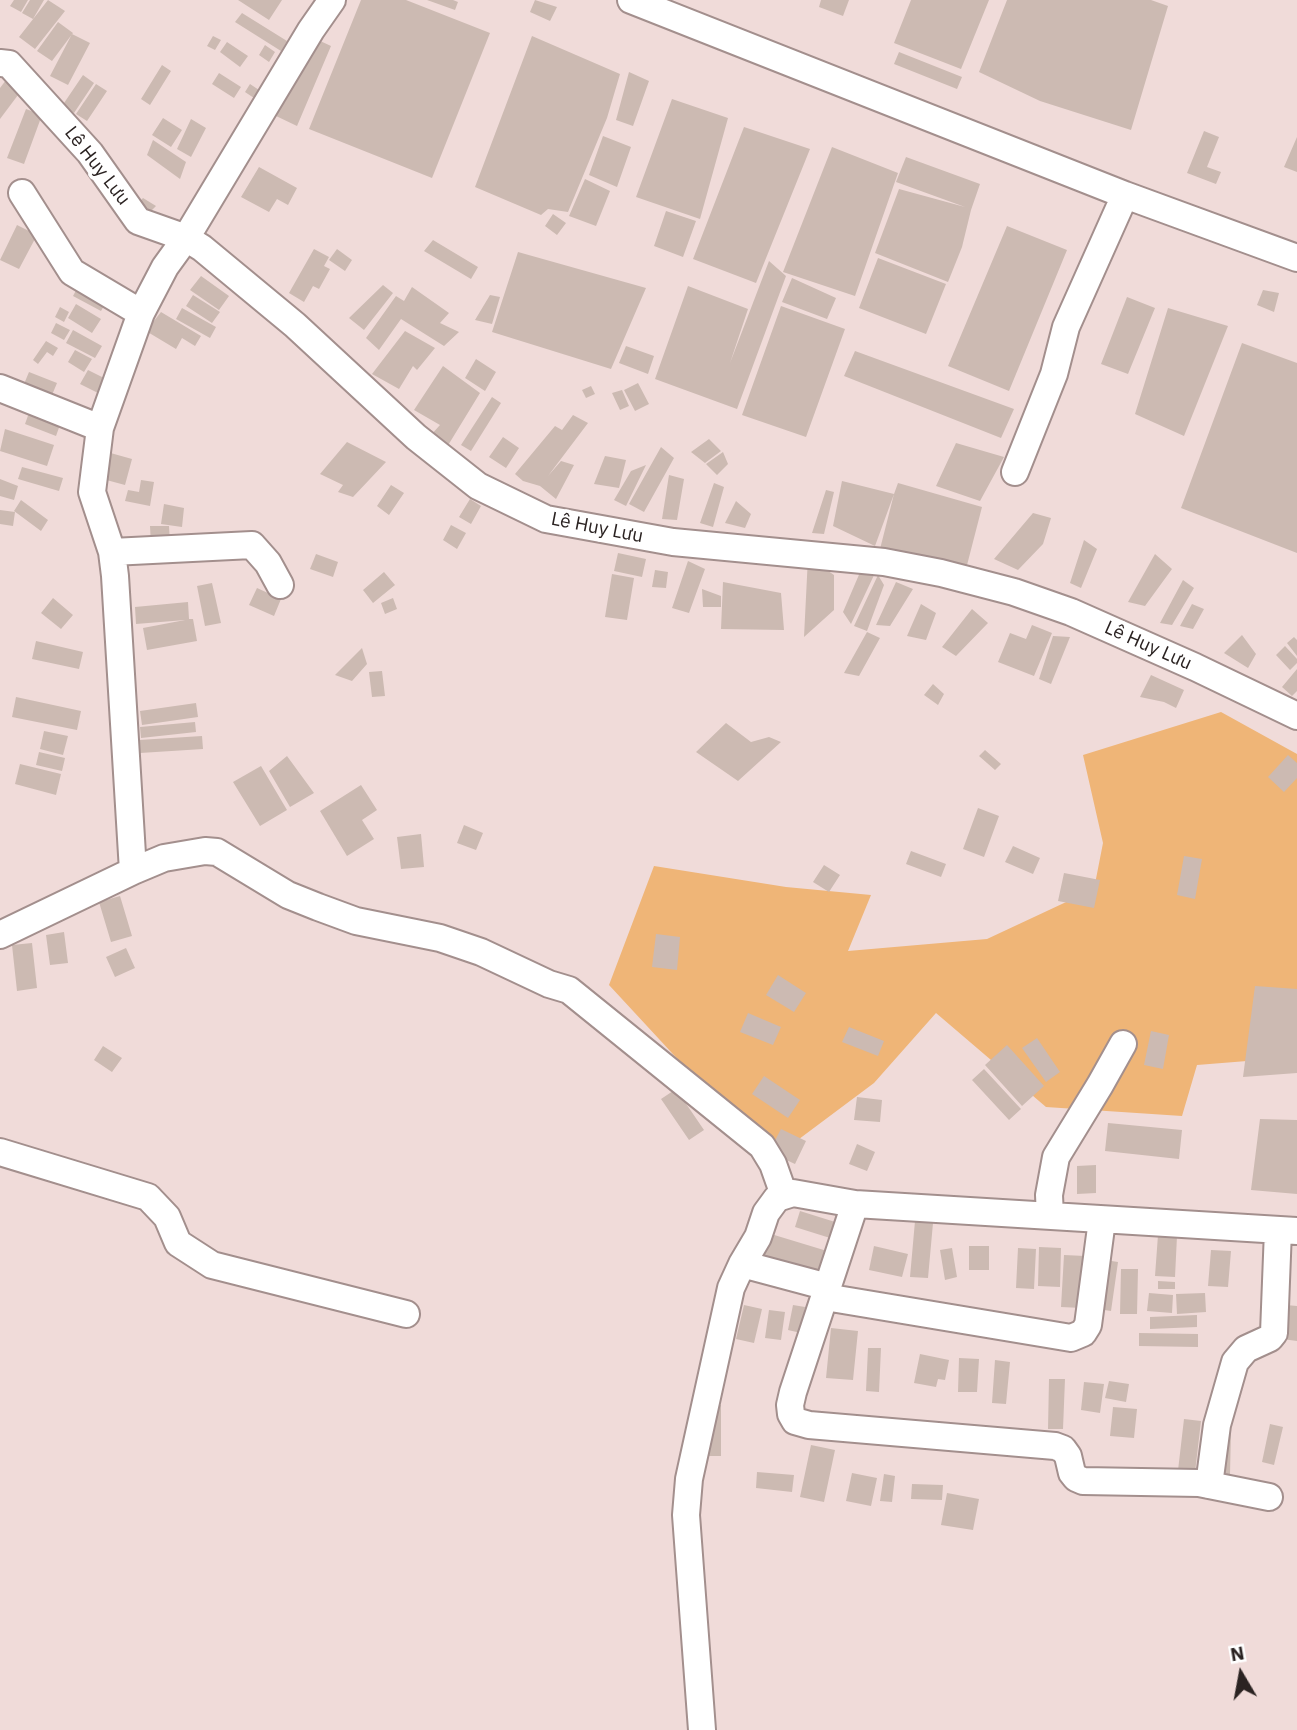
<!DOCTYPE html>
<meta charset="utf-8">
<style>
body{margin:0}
#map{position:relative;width:1297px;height:1730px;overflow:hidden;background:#f0dbd9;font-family:"IBM Plex Sans",sans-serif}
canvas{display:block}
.north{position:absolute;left:1206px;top:1639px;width:70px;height:70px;-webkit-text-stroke:5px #fff;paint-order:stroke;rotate:350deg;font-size:19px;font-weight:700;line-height:28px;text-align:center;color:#2b2322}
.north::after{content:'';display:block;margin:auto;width:24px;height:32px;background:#2b2322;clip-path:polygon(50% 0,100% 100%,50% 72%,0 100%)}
</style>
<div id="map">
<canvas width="1297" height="1730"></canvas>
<div class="north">N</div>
</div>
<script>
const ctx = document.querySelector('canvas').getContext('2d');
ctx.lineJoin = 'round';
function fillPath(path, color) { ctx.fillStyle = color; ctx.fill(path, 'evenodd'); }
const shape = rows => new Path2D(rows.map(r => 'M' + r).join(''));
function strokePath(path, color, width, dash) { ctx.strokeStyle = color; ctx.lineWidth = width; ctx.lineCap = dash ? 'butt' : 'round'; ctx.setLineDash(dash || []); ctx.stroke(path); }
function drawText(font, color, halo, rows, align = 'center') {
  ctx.font = font + ' "IBM Plex Sans",sans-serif'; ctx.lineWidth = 7; ctx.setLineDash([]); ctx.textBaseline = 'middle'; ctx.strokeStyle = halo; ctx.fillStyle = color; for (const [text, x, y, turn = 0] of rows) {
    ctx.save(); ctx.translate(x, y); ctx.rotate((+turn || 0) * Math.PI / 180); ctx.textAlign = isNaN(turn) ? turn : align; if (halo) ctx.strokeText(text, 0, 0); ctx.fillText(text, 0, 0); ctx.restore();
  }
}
fillPath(shape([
 [1221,712,1297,754,1297,1057,1197,1065,1182,1116,1046,1107,936,1013,874,1083,771,1160,609,985,654,866,786,887,871,895,848,951,987,939,1094,889,1103,843,1083,755]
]), '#efb577');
fillPath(shape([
 [14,0,28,0,21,12,10,6],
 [30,0,44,0,33,19,22,13],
 [48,0,65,11,35,49,19,37],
 [238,0,282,0,269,20],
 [361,0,406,0,490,33,432,178,309,129],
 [427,0,453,0,458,2,455,10],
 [535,0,557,7,550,21,530,12],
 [821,0,849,0,843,16,819,7],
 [911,0,989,0,961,69,894,43],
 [1007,0,1151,0,1168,6,1131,130,1040,101,979,72],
 [242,13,287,41,281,51,235,22],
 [58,22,73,33,52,61,37,51],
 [72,34,90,43,68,85,50,76],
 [213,36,221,40,215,50,207,46],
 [532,36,620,74,607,118,568,212,548,209,541,215,475,187],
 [318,40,331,46,297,126,274,115],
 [227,42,248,56,240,67,220,52],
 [265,45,275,52,269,62,259,55],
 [899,52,962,77,957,89,894,64],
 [162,65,171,71,150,105,141,99],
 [629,72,649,81,633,126,616,120],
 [219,73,241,87,234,98,212,84],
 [83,75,94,83,74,113,62,106],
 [6,80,21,91,0,119,0,88],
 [96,84,107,91,87,121,76,114],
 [250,84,259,90,254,98,245,92],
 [672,99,728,118,700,219,636,197],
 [26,109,42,115,24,164,7,158],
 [163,118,182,130,171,147,152,135],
 [191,119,206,128,191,157,177,149],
 [744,127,810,149,756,283,693,259],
 [1204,131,1219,137,1207,167,1221,172,1216,184,1187,173],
 [603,136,631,147,617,187,589,175],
 [1297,137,1297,172,1284,167],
 [153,140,186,162,180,179,147,155],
 [832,147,898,173,855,296,783,272],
 [906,157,980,184,971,210,962,247,948,282,875,253,899,189,965,207,896,182],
 [259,167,297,188,288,205,277,199,269,212,241,197],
 [585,179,610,191,596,226,569,216],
 [143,198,156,206,149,213,137,204],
 [666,211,696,221,683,257,654,246],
 [553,214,566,223,557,235,545,226],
 [17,225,37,235,19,269,0,260],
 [1007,226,1067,250,1009,391,948,366],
 [433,240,478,267,471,279,424,251],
 [314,249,329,257,324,266,330,269,319,289,313,286,304,302,289,293],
 [337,249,352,260,345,271,329,260],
 [518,252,646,288,611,369,492,332],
 [878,258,946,284,926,334,859,308],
 [769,261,786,276,737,409,655,379,688,286,748,309,730,363],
 [201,276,229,296,219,310,190,290],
 [792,278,836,298,827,319,782,302],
 [81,281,109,297,101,311,73,296],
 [383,285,393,293,364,330,349,318],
 [412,287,449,313,440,323,459,332,444,346,401,319,379,350,366,338,396,296,404,301],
 [1263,290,1279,293,1274,312,1257,305],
 [193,295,220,312,212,323,186,306],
 [490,295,500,297,492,324,475,320],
 [1127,297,1155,308,1128,374,1101,364],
 [76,304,101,319,92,333,68,318],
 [781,306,845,329,806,437,742,415],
 [60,307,69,312,64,322,55,317],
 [182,308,216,327,210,338,176,319],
 [1168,308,1228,326,1184,436,1135,414],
 [161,312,201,336,195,346,182,338,176,349,146,331],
 [56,323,70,330,64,340,51,333],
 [73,330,102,346,95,358,66,343],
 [405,331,435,348,417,370,413,366,399,389,372,374],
 [46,341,58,348,53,356,47,352,38,364,33,360],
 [1242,343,1297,363,1297,553,1181,508],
 [626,346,654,356,648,374,619,363],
 [75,350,92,359,84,372,68,362],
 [855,351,1014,409,1001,438,844,376],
 [476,359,496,372,485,391,465,378],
 [443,366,480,393,447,447,430,436,440,425,414,410],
 [88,370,106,379,98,393,80,384],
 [29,372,57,383,52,395,24,384],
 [638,383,649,404,635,411,624,390],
 [591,386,595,394,586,398,582,390],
 [622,390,629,406,620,410,612,393],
 [492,397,501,403,471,451,461,445],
 [30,410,61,422,56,436,25,424],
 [573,415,588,423,548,476,561,461,574,465,556,499,540,486,523,481,515,474,555,426,562,430],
 [5,429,54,445,47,466,0,451],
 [503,437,519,448,506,468,489,457],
 [709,439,721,451,705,463,691,452],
 [347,442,386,462,353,497,338,492,343,485,320,474],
 [956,443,1004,457,980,501,936,486],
 [661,447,674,458,644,512,629,504],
 [107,452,132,459,125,485,99,478],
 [723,452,728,464,717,475,706,464],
 [605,456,626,460,619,488,594,484],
 [646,465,626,506,614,500,631,471],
 [22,467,63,478,59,491,18,479],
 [669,475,684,479,677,520,662,519],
 [0,479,18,486,14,500,0,496],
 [141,480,154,482,150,506,125,501,128,490,139,492],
 [842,481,894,494,898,483,982,507,966,569,880,549,894,494,875,546,833,526],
 [714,483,724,487,713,527,700,523],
 [391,485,404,493,389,515,377,506],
 [826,490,834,492,824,534,812,533],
 [470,499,481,506,471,524,459,517],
 [21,500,48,520,41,531,14,511],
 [736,501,751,514,745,528,725,523],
 [164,504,184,508,182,527,161,524],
 [0,510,15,512,13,526,0,524],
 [1033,513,1051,518,1043,544,1018,570,994,559],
 [451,525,466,533,457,549,443,540],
 [150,526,169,526,170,544,151,545],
 [1084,540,1097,549,1081,588,1070,583],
 [618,553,646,559,642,577,614,571],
 [316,554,338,562,333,577,310,569],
 [1155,554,1172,569,1145,606,1128,602],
 [808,557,834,575,834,610,804,637],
 [688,561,705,569,689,613,672,608],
 [864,563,875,573,851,624,843,612],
 [655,570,668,572,666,588,652,587],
 [384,572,395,585,373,603,363,590],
 [612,574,634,578,627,620,605,617],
 [878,575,884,585,867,631,854,626],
 [1183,580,1194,588,1172,625,1160,623],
 [723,582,781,593,784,630,721,629],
 [896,582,913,589,890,626,876,625],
 [212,583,221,623,205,626,197,586],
 [257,588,281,599,274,616,249,605],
 [702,589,721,596,721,607,703,607],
 [53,598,73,615,61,629,41,613],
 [393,598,397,609,385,614,381,603],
 [188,602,189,619,193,619,197,641,147,650,143,628,185,620,136,624,135,607],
 [921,604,936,613,926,640,907,636],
 [1192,604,1204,609,1193,629,1180,626],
 [972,609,988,623,956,656,942,647],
 [1032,625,1052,633,1034,676,998,662,1010,633,1026,639],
 [867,632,880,638,859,676,844,673],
 [1242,635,1256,654,1248,668,1224,653],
 [1053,636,1070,637,1051,684,1039,679],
 [1294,637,1297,640,1297,656,1287,643],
 [36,641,83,652,79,669,32,659],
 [1285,646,1297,659,1297,663,1290,670,1276,655],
 [362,648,367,664,352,681,335,675],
 [1297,669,1297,691,1292,696,1282,687],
 [382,671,385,696,372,697,369,672],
 [1151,675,1184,690,1176,708,1164,702,1140,697],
 [933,684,944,694,938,705,924,695],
 [16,697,81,711,77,730,12,717],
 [196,703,198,717,142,725,140,711],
 [195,722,196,732,141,738,140,727],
 [726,723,751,742,769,737,781,742,738,781,696,752],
 [44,731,68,736,63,755,40,749],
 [202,736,203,749,140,753,139,740],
 [985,750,1001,764,995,770,979,756],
 [39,752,65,758,62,771,36,765],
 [1288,755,1297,763,1297,778,1284,792,1268,777],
 [287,756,314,793,290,807,269,771],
 [20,764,61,774,56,795,15,784],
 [261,766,287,810,260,826,233,782],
 [361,785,377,810,362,820,374,839,347,856,320,811],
 [978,808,999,816,984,857,963,849],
 [464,825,483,833,476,850,457,843],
 [421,834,424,867,401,869,397,837],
 [1013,846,1040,858,1033,874,1005,862],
 [911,851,946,864,941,877,906,864],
 [1184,856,1202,859,1195,899,1177,895],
 [824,865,840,875,829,892,813,882],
 [1064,873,1100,880,1094,908,1058,901],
 [120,896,132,936,111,942,99,902],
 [64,932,68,963,50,965,46,935],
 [656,934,680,937,677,970,652,967],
 [32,943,37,988,17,991,12,945],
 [126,948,135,968,115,977,106,957],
 [778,975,806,993,794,1012,766,995],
 [1255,986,1297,989,1297,1073,1243,1077],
 [748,1013,781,1027,773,1045,740,1032],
 [849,1027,884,1041,878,1056,842,1042],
 [1151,1031,1169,1035,1163,1069,1144,1065],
 [1037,1038,1060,1072,1046,1082,1022,1048],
 [1007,1045,1044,1086,1022,1106,985,1065],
 [103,1046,122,1058,112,1072,94,1060],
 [984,1069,1021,1109,1009,1120,972,1080],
 [764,1076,800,1100,788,1118,752,1094],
 [676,1089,704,1130,689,1140,661,1099],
 [857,1097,882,1100,880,1122,854,1120],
 [1260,1119,1297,1120,1297,1194,1251,1190],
 [1108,1123,1182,1130,1179,1159,1105,1151],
 [781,1129,806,1141,795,1164,769,1152],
 [857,1144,875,1152,867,1171,849,1164],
 [1096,1165,1096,1193,1077,1194,1077,1166],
 [800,1211,851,1227,846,1243,795,1227],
 [915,1221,933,1223,928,1278,910,1277],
 [771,1234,827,1251,820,1272,764,1255],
 [1158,1235,1177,1236,1175,1277,1155,1276],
 [874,1246,908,1254,902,1277,869,1270],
 [969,1246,989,1246,989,1270,969,1270],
 [1039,1247,1061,1248,1060,1287,1038,1286],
 [952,1248,957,1277,945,1280,940,1250],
 [1018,1248,1036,1249,1034,1289,1016,1288],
 [1211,1250,1231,1251,1228,1287,1208,1286],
 [1064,1255,1085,1256,1082,1308,1061,1307],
 [1105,1260,1118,1262,1111,1311,1098,1309],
 [1121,1269,1138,1269,1137,1314,1120,1314],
 [1158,1281,1175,1282,1175,1289,1158,1289],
 [1149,1293,1173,1295,1172,1313,1147,1311],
 [1205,1293,1206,1312,1177,1314,1176,1294],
 [744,1305,762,1309,754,1343,736,1339],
 [793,1305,805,1307,801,1333,788,1330],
 [1286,1305,1297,1306,1297,1341,1282,1339],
 [769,1310,785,1312,781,1340,765,1338],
 [1197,1315,1197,1327,1150,1329,1150,1317],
 [831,1328,858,1331,853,1380,826,1378],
 [1139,1333,1198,1334,1198,1347,1139,1346],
 [868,1348,881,1348,879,1392,866,1391],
 [920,1354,949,1360,945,1380,938,1379,936,1387,914,1383],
 [959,1358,979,1359,977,1392,958,1392],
 [995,1360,1010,1362,1006,1404,992,1403],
 [1049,1379,1065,1379,1063,1429,1048,1429],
 [1109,1381,1129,1384,1126,1402,1105,1398],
 [1084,1382,1104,1384,1100,1413,1081,1410],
 [700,1405,721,1405,721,1456,700,1456],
 [1113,1407,1137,1409,1134,1438,1110,1436],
 [1184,1419,1201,1421,1194,1481,1177,1479],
 [1270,1424,1283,1427,1274,1465,1262,1462],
 [1215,1429,1231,1430,1230,1474,1214,1473],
 [811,1445,835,1450,824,1502,800,1497],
 [757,1472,794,1475,792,1492,756,1488],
 [852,1473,877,1478,871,1506,846,1501],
 [884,1474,895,1476,892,1502,880,1501],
 [912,1484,943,1485,942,1500,911,1499],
 [947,1493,979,1499,973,1530,941,1525]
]), '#ccbab2');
const minor = shape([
 [631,0,1125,195,1297,258],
 [0,63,9,64,90,153,138,221,186,238,202,248,295,325,416,437,478,486,546,519,673,542,884,562,941,573,1014,592,1071,612,1195,667,1297,716],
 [141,313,165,267,186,238,311,30,332,0],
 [0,388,100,428],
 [1015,472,1054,374,1066,327,1125,195],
 [112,552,252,545,268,563,280,585],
 [133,871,164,858,205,851,217,852,288,895,318,907,356,921,440,938,481,952,549,984,569,990,762,1146,773,1164,784,1195],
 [0,935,133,871,115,576,112,552,92,492,100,428,141,313,72,272,22,193],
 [0,1152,148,1197,167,1217,178,1243,212,1265,406,1314],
 [855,1204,793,1392,790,1405,791,1414,795,1421,809,1425,1055,1446,1063,1449,1068,1456,1072,1473,1076,1478,1083,1481,1199,1483,1269,1497],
 [1050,1216,1049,1195,1056,1157,1100,1085,1123,1044],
 [742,1264,828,1287],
 [825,1297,1071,1338,1083,1333,1088,1325,1102,1220],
 [1209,1485,1217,1425,1235,1362,1246,1349,1270,1338,1274,1333,1278,1230],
 [702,1730,686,1515,689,1479,731,1288,742,1264,758,1237,766,1213,777,1198,793,1193,855,1204,1297,1231]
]);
strokePath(minor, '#a38f8d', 30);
strokePath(minor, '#fff', 26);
drawText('19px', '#2b2322', '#fff', [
 ["Lê Huy Lưu",97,166,52],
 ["Lê Huy Lưu",597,528,11],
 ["Lê Huy Lưu",1148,646,24]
]);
</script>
